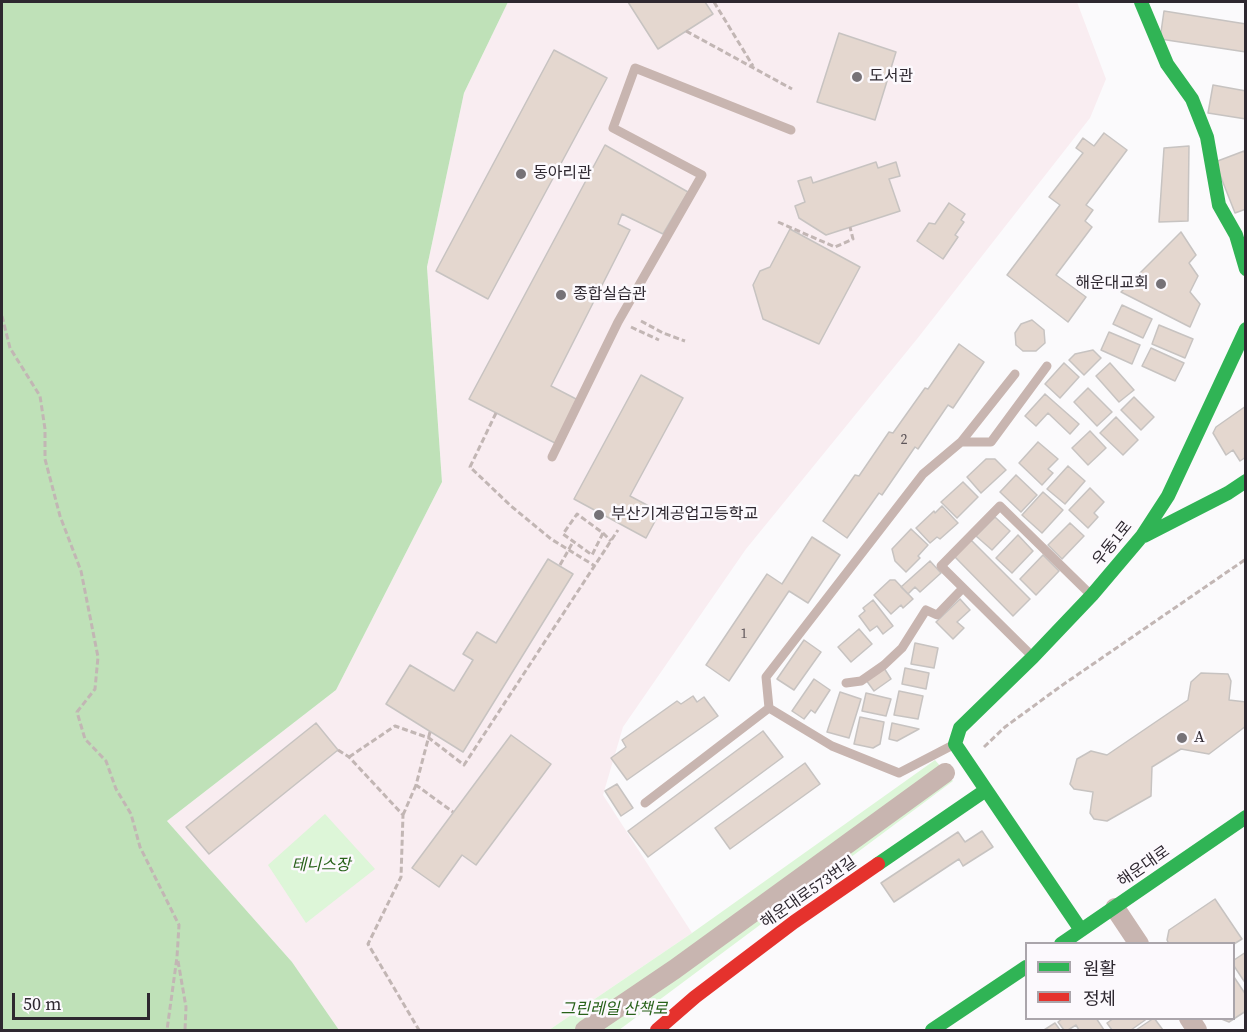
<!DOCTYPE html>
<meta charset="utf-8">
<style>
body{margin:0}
#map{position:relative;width:1247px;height:1032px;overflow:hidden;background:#fbfafc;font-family:"Source Serif 4","Noto Sans KR",serif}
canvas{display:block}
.frame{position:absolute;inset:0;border:3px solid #2e2830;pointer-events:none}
.legend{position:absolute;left:1025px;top:942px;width:210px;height:78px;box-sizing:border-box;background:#fcf9fd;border:2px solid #aaa5ab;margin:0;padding:8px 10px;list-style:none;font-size:18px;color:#2e2830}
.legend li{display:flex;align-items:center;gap:12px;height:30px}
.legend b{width:30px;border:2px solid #aaa5ab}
.scale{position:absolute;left:12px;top:993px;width:138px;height:27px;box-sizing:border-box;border:3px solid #2e2830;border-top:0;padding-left:8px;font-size:18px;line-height:21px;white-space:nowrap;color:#2e2830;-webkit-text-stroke:4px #fcf9fd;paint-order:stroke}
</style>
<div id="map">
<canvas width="1247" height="1032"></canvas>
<div class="frame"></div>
<ul class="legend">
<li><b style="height:8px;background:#30b455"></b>원활</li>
<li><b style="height:8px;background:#e5322d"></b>정체</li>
</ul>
<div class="scale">50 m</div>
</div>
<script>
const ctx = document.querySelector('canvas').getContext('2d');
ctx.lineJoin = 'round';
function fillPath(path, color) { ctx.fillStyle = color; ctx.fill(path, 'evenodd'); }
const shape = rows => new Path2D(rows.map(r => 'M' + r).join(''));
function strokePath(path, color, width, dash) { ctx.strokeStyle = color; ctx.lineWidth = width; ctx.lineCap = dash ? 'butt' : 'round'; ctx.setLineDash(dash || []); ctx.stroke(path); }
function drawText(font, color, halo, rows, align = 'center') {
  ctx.font = font + ' "Source Serif 4","Noto Sans KR",serif'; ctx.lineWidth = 5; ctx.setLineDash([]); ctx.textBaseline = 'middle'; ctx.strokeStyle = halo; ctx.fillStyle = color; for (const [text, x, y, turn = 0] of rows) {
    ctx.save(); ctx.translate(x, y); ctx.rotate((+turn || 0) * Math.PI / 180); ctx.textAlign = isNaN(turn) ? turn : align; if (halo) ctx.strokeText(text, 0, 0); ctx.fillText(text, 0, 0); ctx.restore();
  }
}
fillPath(shape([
 [508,2,1077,2,1106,79,1090,118,917,339,746,549,623,727,603,795,692,933,549,1030,339,1030,292,962,167,821,336,690,442,482,427,267,464,93]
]), '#f9edf1');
fillPath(shape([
 [935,760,953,781,619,1030,549,1030,692,933],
 [325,814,375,869,306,923,268,865]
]), '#ddf6d8');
fillPath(shape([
 [2,2,508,2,464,93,427,267,442,482,336,690,167,821,292,962,339,1030,2,1030]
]), '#bfe1b8');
const building = shape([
 [628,2,705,2,713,14,658,49,628,2],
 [1164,11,1246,24,1246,52,1160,39,1164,11],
 [839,33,896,52,875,120,817,102,839,33],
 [554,50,607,78,488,299,436,271,554,50],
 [1213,85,1246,91,1246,119,1208,113,1213,85],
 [1104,133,1127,150,1086,205,1093,210,1085,221,1092,227,1056,275,1086,297,1068,322,1007,275,1060,205,1049,197,1083,153,1076,148,1083,138,1094,146,1104,133],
 [605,145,688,192,663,234,622,214,618,224,630,230,551,386,578,400,555,443,469,399,605,145],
 [1189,146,1188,221,1159,222,1164,148,1189,146],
 [1244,151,1246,156,1246,209,1235,213,1215,162,1244,151],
 [876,162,878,168,896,162,900,176,889,179,900,211,826,235,799,218,795,206,805,202,798,181,811,177,813,183,876,162],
 [949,203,965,214,961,220,964,222,955,235,958,237,943,259,917,241,929,223,935,224,949,203],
 [790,229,860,267,819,344,763,319,753,285,760,271,770,267,790,229],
 [1181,232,1196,255,1189,263,1198,276,1190,292,1200,304,1190,327,1121,292,1181,232],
 [1122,305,1152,319,1143,338,1113,324,1122,305],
 [1032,320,1044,330,1045,343,1036,351,1023,351,1016,345,1015,333,1021,324,1032,320],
 [1159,325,1193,339,1185,358,1152,344,1159,325],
 [1109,332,1140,345,1132,364,1101,350,1109,332],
 [959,344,984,362,953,408,948,405,918,449,915,447,882,495,879,493,847,538,823,521,855,475,859,476,889,432,893,433,925,388,928,389,959,344],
 [1151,348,1184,363,1175,381,1142,366,1151,348],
 [1093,350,1101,358,1084,375,1069,360,1075,354,1093,350],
 [1064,363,1079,377,1060,398,1045,384,1064,363],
 [1110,363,1134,390,1119,402,1096,376,1110,363],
 [641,375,683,398,630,496,660,512,646,538,574,499,641,375],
 [1088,388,1112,412,1097,426,1074,402,1088,388],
 [1045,394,1079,424,1070,434,1048,413,1036,426,1025,416,1045,394],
 [1134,397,1154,417,1141,430,1121,410,1134,397],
 [1246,406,1246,457,1240,461,1233,450,1226,455,1213,433,1216,427,1246,406],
 [1116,417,1138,440,1123,455,1100,433,1116,417],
 [1090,431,1106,448,1088,465,1072,448,1090,431],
 [1038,442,1058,459,1048,469,1053,473,1042,485,1019,463,1038,442],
 [986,459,995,459,1006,470,981,493,967,477,986,459],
 [1068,466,1085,481,1065,504,1047,489,1068,466],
 [1016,475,1037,495,1021,512,1000,492,1016,475],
 [963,482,978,497,957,518,941,502,963,482],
 [1090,488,1104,502,1094,513,1098,517,1088,528,1069,510,1090,488],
 [1043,492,1063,510,1042,533,1022,515,1043,492],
 [942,506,958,523,940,539,937,537,930,543,916,528,934,511,935,513,942,506],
 [995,517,1010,531,992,550,976,536,995,517],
 [1070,523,1084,536,1062,559,1048,545,1070,523],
 [911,529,928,545,918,556,920,558,906,572,895,561,892,549,911,529],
 [1018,535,1033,551,1012,573,996,558,1018,535],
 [812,537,840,555,808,603,789,591,729,681,706,665,767,574,782,584,812,537],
 [971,540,1030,599,1013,616,954,556,971,540],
 [1043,555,1059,571,1036,595,1020,579,1043,555],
 [548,559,573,574,463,752,386,704,410,665,454,691,473,660,463,654,477,632,496,643,548,559],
 [930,561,941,573,920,592,915,587,908,594,901,587,930,561],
 [890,580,895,580,913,599,903,608,901,605,891,614,874,595,890,580],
 [960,599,970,610,957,622,964,628,953,639,936,622,960,599],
 [873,600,893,626,883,634,877,626,870,631,859,616,865,611,863,608,873,600],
 [859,629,872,644,851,662,838,647,859,629],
 [804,640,821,652,794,690,777,679,804,640],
 [915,643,938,648,934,668,911,664,915,643],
 [884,668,891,679,874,691,866,680,884,668],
 [905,668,929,673,926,689,902,684,905,668],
 [1201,673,1228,674,1231,681,1229,700,1246,702,1246,726,1209,754,1181,749,1152,767,1151,796,1107,821,1094,819,1090,813,1093,792,1074,789,1070,784,1077,759,1091,751,1107,755,1188,700,1191,682,1201,673],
 [814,679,830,690,815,713,811,710,804,719,792,711,814,679],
 [899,691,923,696,918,719,894,715,899,691],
 [840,692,861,699,849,738,827,732,840,692],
 [866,693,891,699,886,716,862,711,866,693],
 [693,696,697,702,704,697,718,716,627,780,611,758,626,747,622,740,677,701,681,704,693,696],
 [860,717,884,722,880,744,873,748,854,744,860,717],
 [316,723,338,750,209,854,186,827,316,723],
 [892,723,919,729,897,741,889,739,892,723],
 [763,731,783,757,648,857,628,831,763,731],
 [511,735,551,764,476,865,462,855,439,887,412,868,511,735],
 [805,763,820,784,730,849,715,828,805,763],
 [617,784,633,808,621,816,605,791,617,784],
 [982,831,993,847,963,866,959,859,894,902,881,883,958,832,965,842,982,831],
 [1215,899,1242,939,1234,944,1169,944,1167,940,1169,930,1215,899],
 [1246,952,1246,984,1234,966,1234,960,1246,952],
 [1234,977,1246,995,1246,1011,1229,1022,1219,1018,1234,1018,1234,977],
 [1063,1018,1096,1018,1104,1030,1079,1030,1076,1025,1068,1030,1064,1030,1058,1022,1063,1018],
 [1114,1018,1148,1018,1131,1030,1112,1030,1107,1023,1114,1018],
 [1154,1018,1163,1030,1136,1030,1154,1018],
 [1055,1023,1060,1030,1044,1030,1055,1023]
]);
fillPath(building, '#e4d7cf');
strokePath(building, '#c7c3c1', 1.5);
strokePath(shape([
 [714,2,753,66],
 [686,31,792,89],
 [778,222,835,247,853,239,850,227],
 [2,316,10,348,40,396,45,429,45,459,60,516,81,571,98,657,95,689,77,712,85,739,106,761,116,789,131,814,140,847,179,925,177,957,167,1030],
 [641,321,663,333,685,341],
 [631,327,659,340],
 [496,413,470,467,511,506,551,539,595,566],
 [603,533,592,555,563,534,577,514,603,533,611,541],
 [430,732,416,785,453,812],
 [984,747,1005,727,1061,686,1246,559],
 [338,750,349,757,403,815,401,877,368,944,419,1030],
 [349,757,395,726,429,738,464,765,618,530],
 [403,815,416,785],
 [178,961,186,1007,185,1030]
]), '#c2b6b4', 3, [6, 3]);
strokePath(shape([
 [961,442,991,442,1047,366],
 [552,457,618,322,702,175,613,128,635,68,791,130],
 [1032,656,941,566,1000,506,1090,594],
 [846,683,861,681,884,665,902,648,926,610,937,615,963,588],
 [769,708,766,677,923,474,961,442,1015,374],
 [769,708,832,746,899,773,953,745],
 [645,803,769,708]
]), '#c8b5b0', 9);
strokePath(shape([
 [1115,908,1139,944],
 [1189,1018,1197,1030],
 [585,1030,675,969,945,773]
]), '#c8b5b0', 20);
strokePath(shape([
 [1141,2,1167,64,1192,99,1207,137,1219,205,1236,235,1246,269],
 [1144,536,1228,493,1246,481],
 [878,864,986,790],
 [1081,930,955,744,960,728,1033,657,1092,595,1142,536,1168,496,1246,329],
 [1061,944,1246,817],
 [932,1030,1026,967]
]), '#30b455', 14);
strokePath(shape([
 [657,1030,695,997,794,922,878,864]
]), '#e5322d', 14);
strokePath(shape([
 [560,565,573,542]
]), '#c2b6b4', 3, [6, 3]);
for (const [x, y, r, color] of [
 [857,77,6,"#767277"],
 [521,174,6,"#767277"],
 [1161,284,6,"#767277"],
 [561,295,6,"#767277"],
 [599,515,6,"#767277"],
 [1182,738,6,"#767277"]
]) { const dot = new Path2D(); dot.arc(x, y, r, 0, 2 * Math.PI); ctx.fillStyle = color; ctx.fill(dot); strokePath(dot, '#fcf9fd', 2); }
drawText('14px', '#5c5458', null, [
 ["2",904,440],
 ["1",744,634]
]);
drawText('16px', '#2e2830', '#fcf9fd', [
 ["도서관",869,77],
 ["동아리관",533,174],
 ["해운대교회",1149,284,"right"],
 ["종합실습관",573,295],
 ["부산기계공업고등학교",611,515],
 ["A",1194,738]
], 'left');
drawText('16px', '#2e2830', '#fcf9fd', [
 ["우동1로",1113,544,-51],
 ["해운대로",1144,867,-35],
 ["해운대로573번길",809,893,-35]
]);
drawText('italic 16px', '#28621a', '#fcf9fd', [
 ["테니스장",321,866],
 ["그린레일 산책로",614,1010]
]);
</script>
